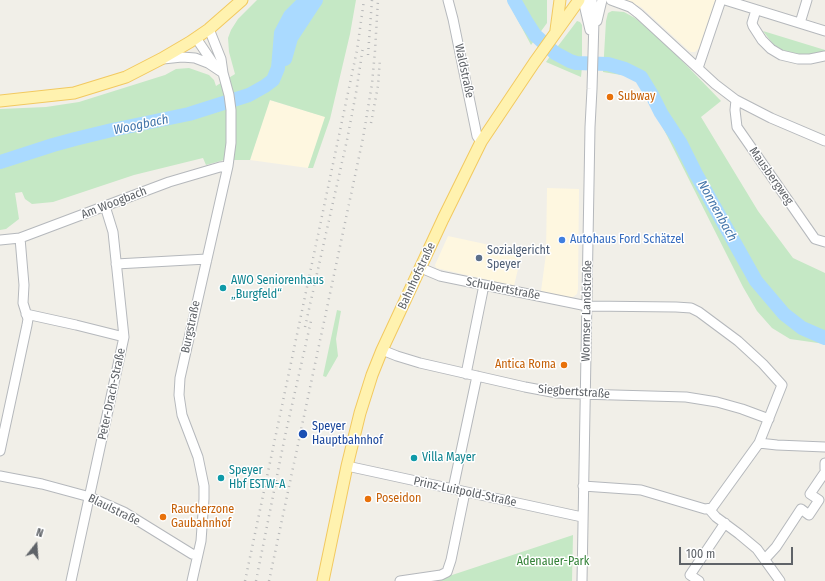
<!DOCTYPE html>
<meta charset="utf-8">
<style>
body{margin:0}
#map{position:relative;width:825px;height:581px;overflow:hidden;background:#f1efe8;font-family:"Fira Sans Condensed",sans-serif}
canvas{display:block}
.north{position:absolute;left:16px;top:525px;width:40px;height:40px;-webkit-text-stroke:3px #fff;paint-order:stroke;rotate:17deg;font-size:11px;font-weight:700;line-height:16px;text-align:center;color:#5f6368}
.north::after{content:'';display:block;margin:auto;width:14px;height:18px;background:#5f6368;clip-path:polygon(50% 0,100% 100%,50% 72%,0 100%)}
.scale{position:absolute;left:679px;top:547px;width:114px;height:18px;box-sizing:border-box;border:2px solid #5f6368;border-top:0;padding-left:5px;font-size:12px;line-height:14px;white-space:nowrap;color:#5f6368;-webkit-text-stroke:3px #fff;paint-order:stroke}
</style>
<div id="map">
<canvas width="825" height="581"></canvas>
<div class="north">N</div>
<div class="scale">100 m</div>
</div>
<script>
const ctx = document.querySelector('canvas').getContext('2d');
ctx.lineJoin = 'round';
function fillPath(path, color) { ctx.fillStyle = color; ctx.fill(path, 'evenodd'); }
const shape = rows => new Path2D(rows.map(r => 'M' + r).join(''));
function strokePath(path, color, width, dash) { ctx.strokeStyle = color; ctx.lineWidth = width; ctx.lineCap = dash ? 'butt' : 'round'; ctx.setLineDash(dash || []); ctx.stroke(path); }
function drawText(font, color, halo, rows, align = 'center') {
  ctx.font = font + ' "Fira Sans Condensed",sans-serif'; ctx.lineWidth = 3; ctx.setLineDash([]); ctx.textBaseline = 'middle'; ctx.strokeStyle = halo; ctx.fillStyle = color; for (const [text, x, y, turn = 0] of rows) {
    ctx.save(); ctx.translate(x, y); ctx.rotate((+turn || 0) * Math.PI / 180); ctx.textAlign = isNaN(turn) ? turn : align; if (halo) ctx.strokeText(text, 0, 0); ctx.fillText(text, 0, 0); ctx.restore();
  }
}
fillPath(shape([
 [625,0,715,0,700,47,695,52,691,52,687,49,641,7],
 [269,100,326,117,308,168,250,160],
 [547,188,579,189,578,289,577,294,573,297,567,297,541,291,546,254],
 [448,236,522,252,514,286,436,268,435,265]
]), '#fef7e0');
fillPath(shape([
 [257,0,356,0,350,34,330,119,313,168,308,168,325,117,270,100,250,160,224,160,206,165,203,158,134,175,53,202,32,204,25,199,22,192,15,193,19,219,6,229,0,230,0,109,46,107,79,102,165,75,176,69,189,68,209,75,214,80,216,86,235,74,229,52,228,38,231,30,238,19],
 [507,0,547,0,547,23,531,45],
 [612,11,624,12,635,18,660,38,721,101,701,117,758,211,793,258,825,273,825,344,790,339,772,328,757,311,743,287,641,84,627,76,603,72,606,21,608,13],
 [577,21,580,22,582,25,582,60,570,58,555,50],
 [763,31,825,50,825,52,818,54,802,56,785,52,773,44],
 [551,55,570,64,582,67,581,77,546,62],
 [337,310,341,311,336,339,338,356,326,377,323,376],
 [573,535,572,581,429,581,440,579]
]), '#c5e8c5');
strokePath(shape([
 [514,0,526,21,535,35,555,53,570,61,576,63,608,64,625,69,641,77,652,95,661,113,680,142,696,174,756,281,784,314,802,328,825,338],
 [285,59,291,38,314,3],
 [0,162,53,145,75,139,112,130,189,114,249,95,265,86,273,80,278,68,281,33,290,16,301,5,314,3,316,0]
]), '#aadaff', 14);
const minor = shape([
 [448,0,453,19,477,136,481,142],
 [583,0,590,30],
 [611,0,630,7,639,14,715,84,736,100,771,118,825,141],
 [725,0,825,31],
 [756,10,752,23,753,26,762,40,771,49,781,55,798,59,810,59,825,56],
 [597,21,602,0],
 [800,23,807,0],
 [196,38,215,66],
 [163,59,182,57,195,58,208,63,223,73],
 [698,68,721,0],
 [736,100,735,110,737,127,815,239,825,242],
 [0,240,20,238,169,182,220,167,228,166],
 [116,264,207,259],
 [421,268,440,276,587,306,676,307,691,308,699,312,738,341,763,364,782,385,759,443,712,508,705,509,641,490,583,486],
 [26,314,76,325,124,337],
 [382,350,397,356,420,363,525,387,557,393,579,394,686,397,717,402,742,409,769,419],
 [466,374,484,285],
 [759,443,777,445,825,447],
 [0,451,27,325,28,319,23,303,24,285,20,238],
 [825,463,825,469],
 [347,466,582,517],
 [0,476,42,484,90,497,124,512,192,554,197,555],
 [453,489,477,376],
 [709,509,716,517,739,534,757,549,780,581],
 [765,559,776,547,801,509,809,515,819,500,810,494,825,472],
 [71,581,124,337,113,232,105,206],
 [192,581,201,541,204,499,204,486,198,457,182,415,179,395,180,378,228,166,231,143,231,110,229,95,223,73,221,59,209,29],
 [400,581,441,575,447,572,451,560,465,492],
 [582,581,590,127,592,89,594,20,592,0],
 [699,581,690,575,725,523]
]);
const major = shape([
 [556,30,560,0],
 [0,101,74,93,126,77,161,59,190,42,209,29,242,0],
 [323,581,347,466,360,413,372,375,382,350,443,219,481,142,534,63,579,0]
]);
strokePath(minor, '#b5b8bc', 11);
strokePath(major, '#f2c960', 13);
strokePath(minor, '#fff', 9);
strokePath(major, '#fff2af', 11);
strokePath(shape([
 [368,55,372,0],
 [371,123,378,86,380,58],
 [305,327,347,140,356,93,363,47],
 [245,581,357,50,364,0],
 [256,581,285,436,311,321],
 [269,581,363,138,372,84,375,51,378,0]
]), '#b6b7b8', 2.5, [1, 5]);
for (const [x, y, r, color] of [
 [610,97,4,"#e8710a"],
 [562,240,4,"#3f7fe0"],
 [479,258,4,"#5c6f8a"],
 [223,288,4,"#0f9aa8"],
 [564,365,4,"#e8710a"],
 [303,434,5,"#1a4fb4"],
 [414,458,4,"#0f9aa8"],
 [221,478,4,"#0f9aa8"],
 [368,499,4,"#e8710a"],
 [163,517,4,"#e8710a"]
]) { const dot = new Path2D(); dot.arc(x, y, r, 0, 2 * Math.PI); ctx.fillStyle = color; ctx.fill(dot); strokePath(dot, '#fff', 1.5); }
drawText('12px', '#5f6368', '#fff', [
 ["Waldstraße",464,71,78],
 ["Mausbergweg",771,176,55],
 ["Am Woogbach",114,203,-21],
 ["Bahnhofstraße",417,276,-65],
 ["Schubertstraße",503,289,11],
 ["Wormser Landstraße",587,311,-89],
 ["Burgstraße",191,327,-78],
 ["Siegbertstraße",574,392,4],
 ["Peter-Drach-Straße",112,394,-78],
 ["Prinz-Luitpold-Straße",465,492,12],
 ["Blaulstraße",114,510,26]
]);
drawText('12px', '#c56008', '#fff', [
 ["Subway",618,97],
 ["Antica Roma",556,365,"right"],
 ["Poseidon",376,499],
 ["Raucherzone",171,510],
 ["Gaubahnhof",171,524]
], 'left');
drawText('12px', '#366cbe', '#fff', [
 ["Autohaus Ford Schätzel",570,240]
], 'left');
drawText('12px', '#4e5e75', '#fff', [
 ["Sozialgericht",487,251],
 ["Speyer",487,265]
], 'left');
drawText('12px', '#0d838f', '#fff', [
 ["AWO Seniorenhaus",231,281],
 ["„Burgfeld“",231,295],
 ["Villa Mayer",422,458],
 ["Speyer",229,471],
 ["Hbf ESTW-A",229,485]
], 'left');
drawText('12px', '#164399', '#fff', [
 ["Speyer",312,427],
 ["Hauptbahnhof",312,441]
], 'left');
drawText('12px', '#348238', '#fff', [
 ["Adenauer-Park",553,562]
]);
drawText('italic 13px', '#4174aa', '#fff', [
 ["Woogbach",141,125,-12],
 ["Nonnenbach",717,211,61]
]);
</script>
